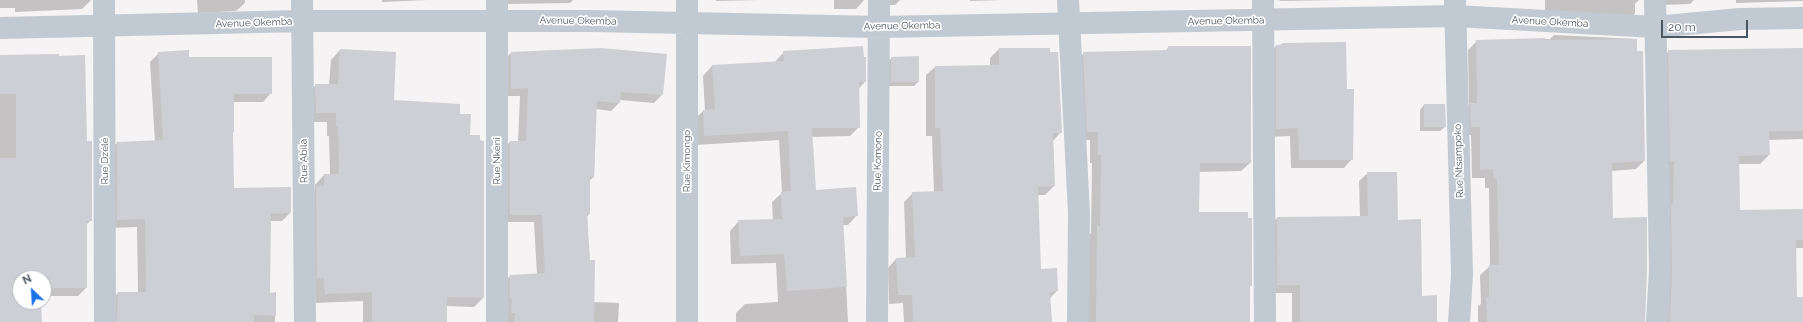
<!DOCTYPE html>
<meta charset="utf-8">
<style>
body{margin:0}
#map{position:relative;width:1803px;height:322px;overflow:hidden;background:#f5f3f3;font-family:Raleway,sans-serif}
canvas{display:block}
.north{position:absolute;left:12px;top:270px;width:40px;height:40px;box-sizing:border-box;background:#fff;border:1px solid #b7bbc0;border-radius:50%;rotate:335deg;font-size:11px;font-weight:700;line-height:16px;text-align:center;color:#4a5661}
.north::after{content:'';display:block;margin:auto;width:14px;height:18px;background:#1a73e8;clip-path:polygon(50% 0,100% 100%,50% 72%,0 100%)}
.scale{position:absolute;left:1661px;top:20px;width:87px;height:18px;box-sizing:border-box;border:2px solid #4a5661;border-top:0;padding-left:5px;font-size:12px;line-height:14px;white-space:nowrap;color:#4a5661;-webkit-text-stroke:3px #fff;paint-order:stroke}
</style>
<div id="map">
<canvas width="1803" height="322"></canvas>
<div class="north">N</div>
<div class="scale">20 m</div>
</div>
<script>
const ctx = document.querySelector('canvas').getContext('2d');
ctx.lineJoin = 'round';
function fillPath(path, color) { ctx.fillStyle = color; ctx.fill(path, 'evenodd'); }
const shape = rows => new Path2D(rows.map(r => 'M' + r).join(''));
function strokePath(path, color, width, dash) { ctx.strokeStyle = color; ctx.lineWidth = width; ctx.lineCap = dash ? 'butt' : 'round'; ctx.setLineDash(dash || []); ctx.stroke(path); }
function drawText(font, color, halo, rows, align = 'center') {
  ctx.font = font + ' Raleway,sans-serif'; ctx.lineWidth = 3.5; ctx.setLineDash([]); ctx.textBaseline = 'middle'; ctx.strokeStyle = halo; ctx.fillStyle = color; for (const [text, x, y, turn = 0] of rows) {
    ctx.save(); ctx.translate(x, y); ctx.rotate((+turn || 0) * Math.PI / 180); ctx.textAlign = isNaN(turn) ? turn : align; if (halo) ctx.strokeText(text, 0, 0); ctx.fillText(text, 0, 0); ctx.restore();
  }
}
fillPath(shape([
 [0,0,91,0,82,9,15,12,15,8,0,8],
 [197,0,245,0,245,3,236,11,198,13],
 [382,0,428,0,382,2],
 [506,0,573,0,570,3,506,4],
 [716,0,759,0,716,1],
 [834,0,864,0,856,9,834,9],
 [883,0,900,0,895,5,884,5],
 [970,0,1003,0,970,1],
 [1279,0,1344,0,1280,1],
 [1545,0,1639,0,1635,4,1635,13,1627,22,1545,17],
 [1655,0,1694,0,1690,4,1658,5],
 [1736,0,1803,0,1803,1,1736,3],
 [1554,35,1636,39,1644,161,1636,169,1611,171,1612,219,1644,322,1478,322,1478,306,1481,304,1480,275,1490,266,1489,188,1485,188,1485,178,1472,178,1471,135,1462,135,1462,113,1469,105,1468,50,1477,41,1550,39],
 [1345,43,1346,90,1352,159,1344,168,1291,168,1290,136,1268,137,1268,55,1276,46,1282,44],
 [1169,47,1250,163,1241,171,1199,172,1198,213,1251,285,1249,288,1249,322,1088,322,1089,235,1091,233,1092,163,1090,163,1090,140,1079,140,1075,62,1084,53,1165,51],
 [999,49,1061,132,1053,141,1054,186,1045,195,1037,195,1040,270,1057,291,1050,298,1051,322,904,322,903,303,889,304,888,268,896,259,906,259,904,202,913,193,934,192,932,136,926,136,926,75,935,67,990,66,990,58],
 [1803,49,1803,139,1768,140,1769,155,1760,164,1738,164,1739,211,1803,210,1803,248,1795,248,1796,298,1803,298,1803,322,1661,322,1660,60,1669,51],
 [340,50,393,101,458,115,469,136,484,297,474,307,446,306,446,322,363,322,363,301,316,303,307,196,315,189,315,185,324,175,330,175,329,136,327,136,327,122,306,122,306,95,316,85,329,85,331,60],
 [784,52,865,82,858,89,859,127,850,136,811,137,815,191,857,215,848,225,843,225,848,322,736,322,736,313,745,304,778,302,776,263,731,264,730,231,739,221,773,220,772,202,782,193,779,140,695,145,694,120,703,111,705,111,703,76,712,66,775,62],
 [159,53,188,58,271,93,263,102,233,102,232,134,233,189,290,213,282,221,270,221,269,294,275,294,275,322,109,322,110,301,118,293,138,293,137,227,109,228,109,151,117,143,155,142,150,62],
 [511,53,662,95,654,103,620,100,619,103,611,111,596,109,594,177,589,181,589,214,587,217,589,261,594,302,619,303,618,322,507,322,502,284,510,276,537,275,534,222,502,222,502,150,510,142,518,142,520,96,504,96,503,61],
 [0,55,7,55,86,142,91,220,86,225,86,288,78,296,44,296,44,278,20,278,20,302,40,302,41,322,0,322],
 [892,58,918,82,914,86,887,86,887,62],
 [1424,105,1445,127,1440,131,1420,131,1420,110],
 [1368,173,1397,221,1421,297,1436,322,1292,322,1292,293,1269,293,1269,227,1277,218,1360,217,1359,181]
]), '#0003');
fillPath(shape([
 [1545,38,1545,40,1637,39,1637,51,1643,51,1645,161,1612,163,1613,218,1647,217,1647,270,1645,322,1487,322,1486,297,1489,297,1489,265,1499,265,1497,179,1494,179,1493,169,1480,170,1480,127,1471,127,1470,103,1477,103,1476,40],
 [1346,42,1347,89,1354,89,1353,160,1299,160,1298,128,1276,129,1276,45,1282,45,1282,43],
 [863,46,864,57,866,57,866,82,859,82,860,128,812,128,816,190,856,187,858,216,843,217,847,287,787,291,784,254,740,256,738,220,782,219,781,192,791,191,788,131,704,136,703,110,715,109,712,65,784,61,783,51],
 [1168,46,1251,46,1251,163,1200,163,1199,212,1248,212,1248,218,1252,218,1252,286,1250,286,1250,322,1096,322,1097,226,1100,226,1101,155,1098,155,1098,132,1087,132,1083,52,1168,50],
 [601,48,667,54,663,95,621,92,620,103,597,101,594,177,590,177,590,214,587,214,590,260,595,260,594,322,514,322,515,313,511,313,512,298,510,298,510,275,545,273,542,215,510,215,510,141,526,141,528,88,511,89,511,52],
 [999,48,1050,48,1050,52,1058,52,1062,133,1053,133,1055,186,1038,187,1041,269,1057,268,1058,291,1050,292,1052,322,913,322,912,295,898,295,896,258,915,257,912,192,943,191,940,128,935,128,935,66,999,65],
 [1803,48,1803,131,1769,131,1770,155,1739,156,1740,210,1803,209,1803,240,1796,240,1797,297,1803,297,1803,322,1670,322,1672,271,1671,206,1673,203,1674,161,1670,161,1668,50],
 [340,49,396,52,394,100,460,104,460,114,471,114,470,135,480,135,480,140,484,141,484,298,447,297,447,322,372,322,372,292,325,294,324,278,317,278,316,186,324,186,324,174,339,174,338,127,336,127,336,113,316,113,315,84,338,84],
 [189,50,189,57,272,57,272,94,234,94,234,132,233,133,234,188,291,187,291,213,271,214,270,293,276,292,276,316,254,315,254,322,117,322,118,292,146,292,145,219,117,220,117,142,163,140,158,52],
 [59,54,59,56,85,55,87,141,92,141,92,221,87,221,87,288,44,288,44,278,20,278,20,302,41,302,42,322,0,322,0,158,16,158,16,94,0,94,0,55],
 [919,56,919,82,891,82,891,57],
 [1424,104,1445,104,1446,127,1424,127],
 [1367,172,1397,172,1398,220,1421,219,1422,296,1437,295,1437,322,1300,322,1300,285,1277,285,1277,217,1368,216]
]), '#cdcfd5');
strokePath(shape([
 [104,0,105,322],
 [302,0,305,322],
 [1068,0,1079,213,1078,322],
 [1263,0,1265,322],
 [1455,0,1462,275,1459,322],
 [1655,0,1660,270,1657,322],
 [0,28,302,21,591,21,880,27,1455,16,1655,27,1740,19,1803,18],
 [497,322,497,0],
 [687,322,687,0],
 [877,322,879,0]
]), '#c1cad2', 22);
drawText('10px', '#4a5661', '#fff', [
 ["Avenue Okemba",578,21,1],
 ["Avenue Okemba",1226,21,-1],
 ["Avenue Okemba",1550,22,3],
 ["Avenue Okemba",254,23,-2],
 ["Avenue Okemba",902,26,-1],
 ["Rue Dzélé",105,161,-90],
 ["Rue Abila",304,161,-91],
 ["Rue Nkéni",497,161,-90],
 ["Rue Kimongo",687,161,-90],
 ["Rue Komono",878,161,-89],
 ["Rue Ntsampoko",1459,161,-92]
]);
</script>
